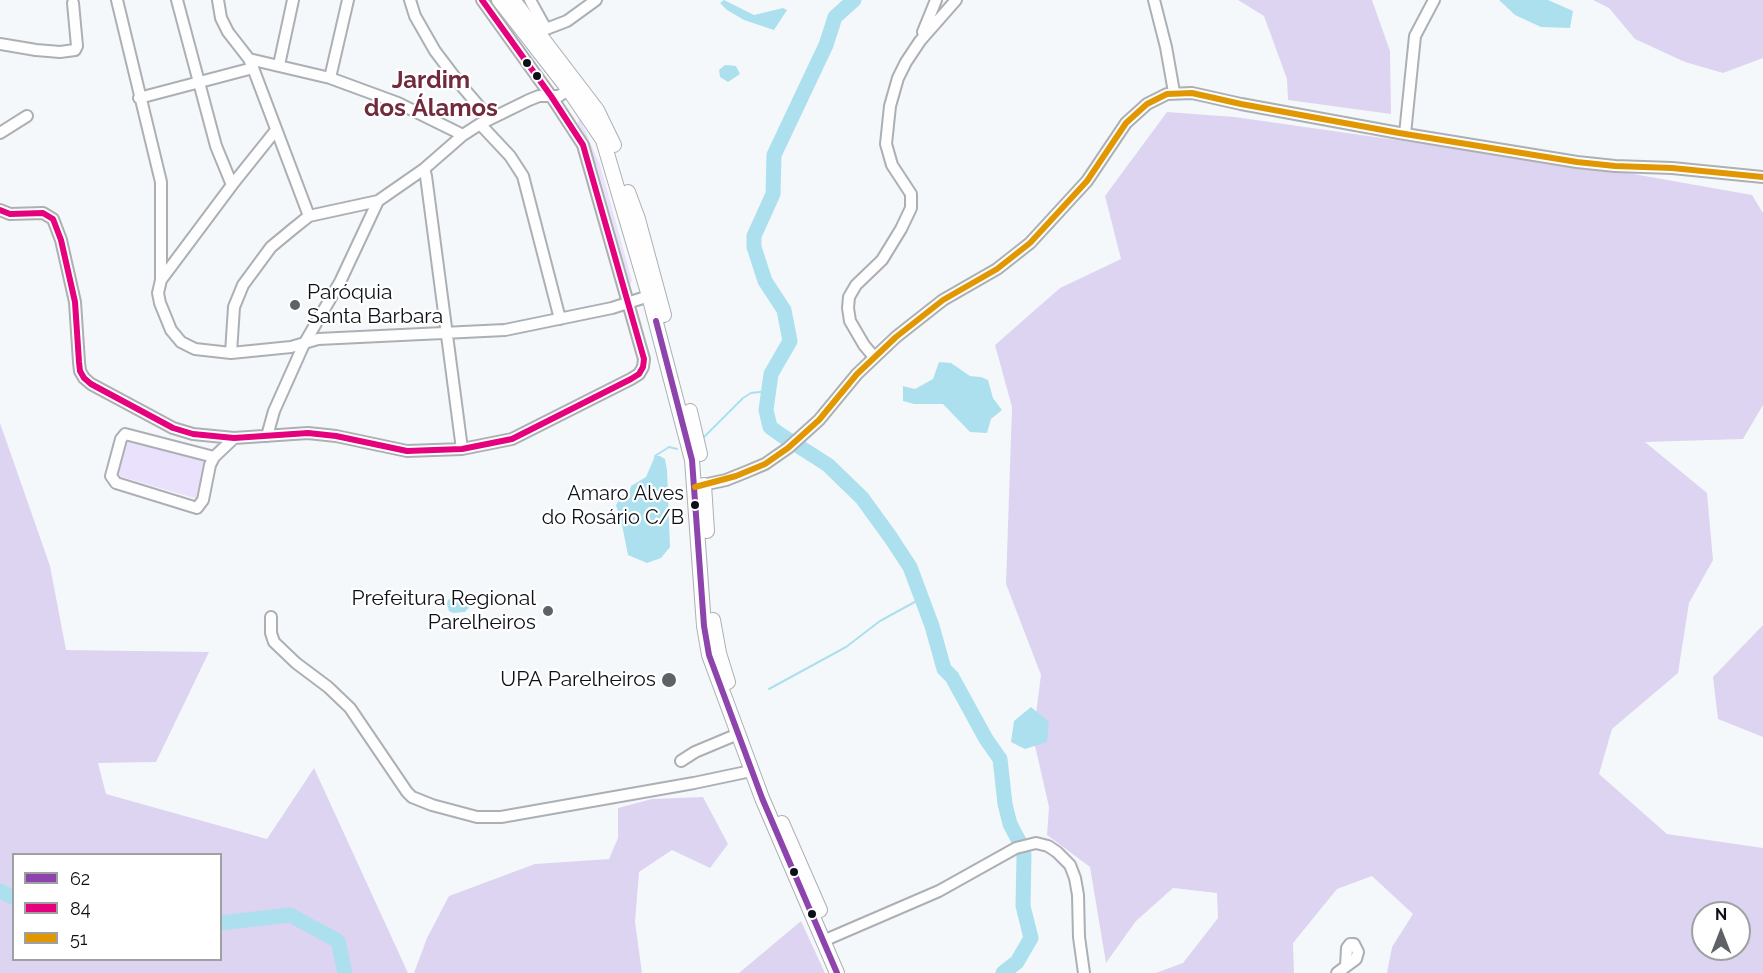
<!DOCTYPE html>
<meta charset="utf-8">
<style>
body{margin:0}
#map{position:relative;width:1763px;height:973px;overflow:hidden;background:#f5f8fb;font-family:Raleway,sans-serif}
canvas{display:block}
.legend{position:absolute;left:12px;top:853px;width:210px;height:108px;box-sizing:border-box;background:#fff;border:2px solid #9ea0a2;margin:0;padding:8px 10px;list-style:none;font-size:18px;color:#0d1117}
.legend li{display:flex;align-items:center;gap:12px;height:30px}
.legend b{width:30px;border:2px solid #9ea0a2}
.north{position:absolute;left:1691px;top:901px;width:60px;height:60px;box-sizing:border-box;background:#fff;border:2px solid #9ea0a2;border-radius:50%;rotate:0deg;font-size:16px;font-weight:700;line-height:24px;text-align:center;color:#0d1117}
.north::after{content:'';display:block;margin:auto;width:21px;height:27px;background:#5e6267;clip-path:polygon(50% 0,100% 100%,50% 72%,0 100%)}
</style>
<div id="map">
<canvas width="1763" height="973"></canvas>
<ul class="legend">
<li><b style="height:8px;background:#8e44ad"></b>62</li>
<li><b style="height:8px;background:#e5007d"></b>84</li>
<li><b style="height:8px;background:#e09702"></b>51</li>
</ul>
<div class="north">N</div>
</div>
<script>
const ctx = document.querySelector('canvas').getContext('2d');
ctx.lineJoin = 'round';
function fillPath(path, color) { ctx.fillStyle = color; ctx.fill(path, 'evenodd'); }
const shape = rows => new Path2D(rows.map(r => 'M' + r).join(''));
function strokePath(path, color, width, dash) { ctx.strokeStyle = color; ctx.lineWidth = width; ctx.lineCap = dash ? 'butt' : 'round'; ctx.setLineDash(dash || []); ctx.stroke(path); }
function drawText(font, color, halo, rows, align = 'center') {
  ctx.font = font + ' Raleway,sans-serif'; ctx.lineWidth = 4.5; ctx.setLineDash([]); ctx.textBaseline = 'middle'; ctx.strokeStyle = halo; ctx.fillStyle = color; for (const [text, x, y, turn = 0] of rows) {
    ctx.save(); ctx.translate(x, y); ctx.rotate((+turn || 0) * Math.PI / 180); ctx.textAlign = isNaN(turn) ? turn : align; if (halo) ctx.strokeText(text, 0, 0); ctx.fillText(text, 0, 0); ctx.restore();
  }
}
fillPath(shape([
 [580,119,600,165,632,281,630,284,597,167,577,123],
 [127,436,209,459,201,500,115,475]
]), '#eae1fc');
fillPath(shape([
 [1238,0,1372,0,1390,51,1391,114,1288,100,1287,79,1264,16],
 [1593,0,1763,0,1763,58,1723,73,1685,62,1635,39,1609,8],
 [1167,112,1235,117,1628,173,1752,195,1763,213,1763,405,1743,439,1645,442,1707,493,1713,560,1689,603,1678,673,1612,729,1599,774,1667,834,1763,848,1763,973,1387,973,1392,947,1413,914,1372,876,1337,889,1293,943,1294,973,1156,973,1183,963,1218,918,1217,893,1173,888,1136,921,1106,963,1090,867,1047,835,1049,807,1033,737,1041,675,1006,584,1012,407,995,345,1060,288,1121,259,1105,196],
 [1703,913,1739,913,1739,949,1703,949],
 [0,423,50,566,66,650,209,652,156,762,98,763,106,794,267,839,314,768,408,973,0,973],
 [14,854,220,854,220,960,14,960],
 [1763,625,1763,737,1718,719,1713,677],
 [703,797,728,844,710,868,672,850,639,872,635,922,642,973,414,973,427,938,449,896,535,864,609,859,618,838,618,808,652,799],
 [801,921,825,973,739,973]
]), '#ddd4f2');
fillPath(shape([
 [724,0,754,15,783,8,787,10,774,30,744,20,727,10,720,3],
 [1499,0,1548,0,1573,11,1570,28,1541,27,1515,15],
 [725,65,736,66,740,74,728,82,720,77,719,70],
 [939,362,951,363,970,376,981,377,988,380,993,398,1002,410,991,419,987,433,970,432,943,404,914,404,903,401,903,386,915,389,933,379],
 [655,456,660,456,665,459,667,470,670,547,661,558,647,563,628,555,622,525,616,505,621,496,629,493,631,486,646,477],
 [467,594,471,605,465,612,453,613,449,611,447,604,448,600,457,596],
 [1031,707,1049,722,1047,742,1025,749,1011,742,1014,721]
]), '#ace0ee');
strokePath(shape([
 [704,437,743,398,751,393,768,391],
 [655,456,669,447,677,449],
 [769,689,846,647,880,621,922,598]
]), '#ace0ee', 2);
strokePath(shape([
 [854,0,835,17,826,45,774,155,773,194,754,236,754,247,765,281,784,310,790,341,771,374,766,410,770,427,781,435,828,465,862,498,891,538,910,567,932,626,944,669,952,677,986,739,1000,759,1005,804,1010,824,1019,841,1024,855,1023,906,1031,938,1017,962,1003,973],
 [0,891,14,898],
 [220,923,290,915,338,941,345,973]
]), '#ace0ee', 15);
const minor = shape([
 [117,0,161,182,161,280,158,293,160,303,171,330,181,342,195,349,231,353,291,347,318,339,505,330,612,308,655,294],
 [177,0,216,146,232,185],
 [218,0,221,18,228,32,249,59,253,68,309,216],
 [410,0,415,16,435,51,460,84,490,119],
 [530,0,546,29],
 [1154,0,1166,47,1174,92],
 [923,32,936,0],
 [533,34,567,21,596,0],
 [0,44,36,50,60,52,75,50,77,46,73,3],
 [249,59,330,78,398,103,463,135],
 [279,65,293,0],
 [330,78,348,0],
 [139,98,253,68],
 [480,124,510,156,523,176,560,319],
 [0,133,27,116],
 [1405,134,1415,36,1434,0],
 [424,169,426,176,462,449],
 [0,210,10,214,43,213,53,219,61,240,75,302,79,362,80,371,84,378,91,384,173,428,193,434,234,438,308,433,336,436,407,451,462,449,512,439,631,379,639,374,643,367,644,359,583,145,551,96,482,0],
 [161,280,232,185,276,130],
 [231,353,234,307,243,285,271,247,294,228,309,216,378,201,424,169,463,135,480,124,529,100,539,96,559,96,574,86],
 [874,357,864,345,850,321,848,308,849,297,856,285,882,260,901,229,911,208,911,194,892,165,886,144,890,106,898,78,906,62,920,41,956,0],
 [267,436,274,411,304,344,340,282,378,201],
 [214,457,125,434,121,439,111,476,116,483,197,508,203,500,210,465,214,457,234,438],
 [698,486,726,480,746,472,765,464,788,448,819,420,857,374,896,337,943,300,997,269,1030,243,1087,181,1126,123,1147,104,1167,94,1192,93,1241,104,1399,133,1577,162,1615,166,1672,168,1763,177],
 [271,617,271,633,274,642,296,663,328,687,350,708,407,792,412,797,432,805,477,817,501,817,694,783,751,771],
 [681,761,695,752,738,734],
 [823,941,939,891,1016,848,1036,843,1048,846,1057,852,1070,865,1075,878,1078,895,1079,937,1084,973],
 [1337,973,1356,959,1358,952,1354,944,1350,944,1347,948,1346,966]
]);
const major = shape([
 [499,0,569,90,603,140,649,296,692,460,704,626,709,655,762,798,837,973],
 [513,0,597,110,614,145],
 [628,192,638,219,664,315],
 [690,411,700,454],
 [704,485,707,531],
 [713,620,719,653,728,682],
 [782,823,820,910]
]);
strokePath(minor, '#acafb4', 14);
strokePath(major, '#acafb4', 16);
strokePath(minor, '#fefefe', 10);
strokePath(major, '#fefefe', 14);
strokePath(shape([
 [656,321,692,460,704,626,709,655,762,798,837,973]
]), '#8e44ad', 6);
strokePath(shape([
 [0,210,10,214,43,213,53,219,61,240,75,302,79,362,80,371,84,378,91,384,173,428,193,434,234,438,308,433,336,436,407,451,462,449,512,439,631,379,639,374,643,367,644,359,583,145,551,96,482,0]
]), '#e5007d', 6);
strokePath(shape([
 [695,487,736,476,765,464,788,448,819,420,857,374,896,337,943,300,997,269,1030,243,1087,181,1126,123,1147,104,1167,94,1192,93,1241,104,1399,133,1577,162,1615,166,1672,168,1763,177]
]), '#e09702', 6);
for (const [x, y, r, color] of [
 [527,63,5,"#0d1117"],
 [537,76,5,"#0d1117"],
 [295,305,6,"#5e6267"],
 [695,505,5,"#0d1117"],
 [548,611,6,"#5e6267"],
 [669,680,8,"#5e6267"],
 [794,872,5,"#0d1117"],
 [812,914,5,"#0d1117"]
]) { const dot = new Path2D(); dot.arc(x, y, r, 0, 2 * Math.PI); ctx.fillStyle = color; ctx.fill(dot); strokePath(dot, '#fff', 2); }
drawText('20px', '#0d1117', '#fff', [
 ["Amaro Alves",684,494],
 ["do Rosário C/B",684,518]
], 'right');
drawText('21px', '#0d1117', '#fff', [
 ["Paróquia",307,293,"left"],
 ["Santa Barbara",307,317,"left"],
 ["Prefeitura Regional",536,599],
 ["Parelheiros",536,623],
 ["UPA Parelheiros",656,680]
], 'right');
drawText('bold 24px', '#712b3c', '#fff', [
 ["Jardim",431,81],
 ["dos Álamos",431,109]
]);
</script>
